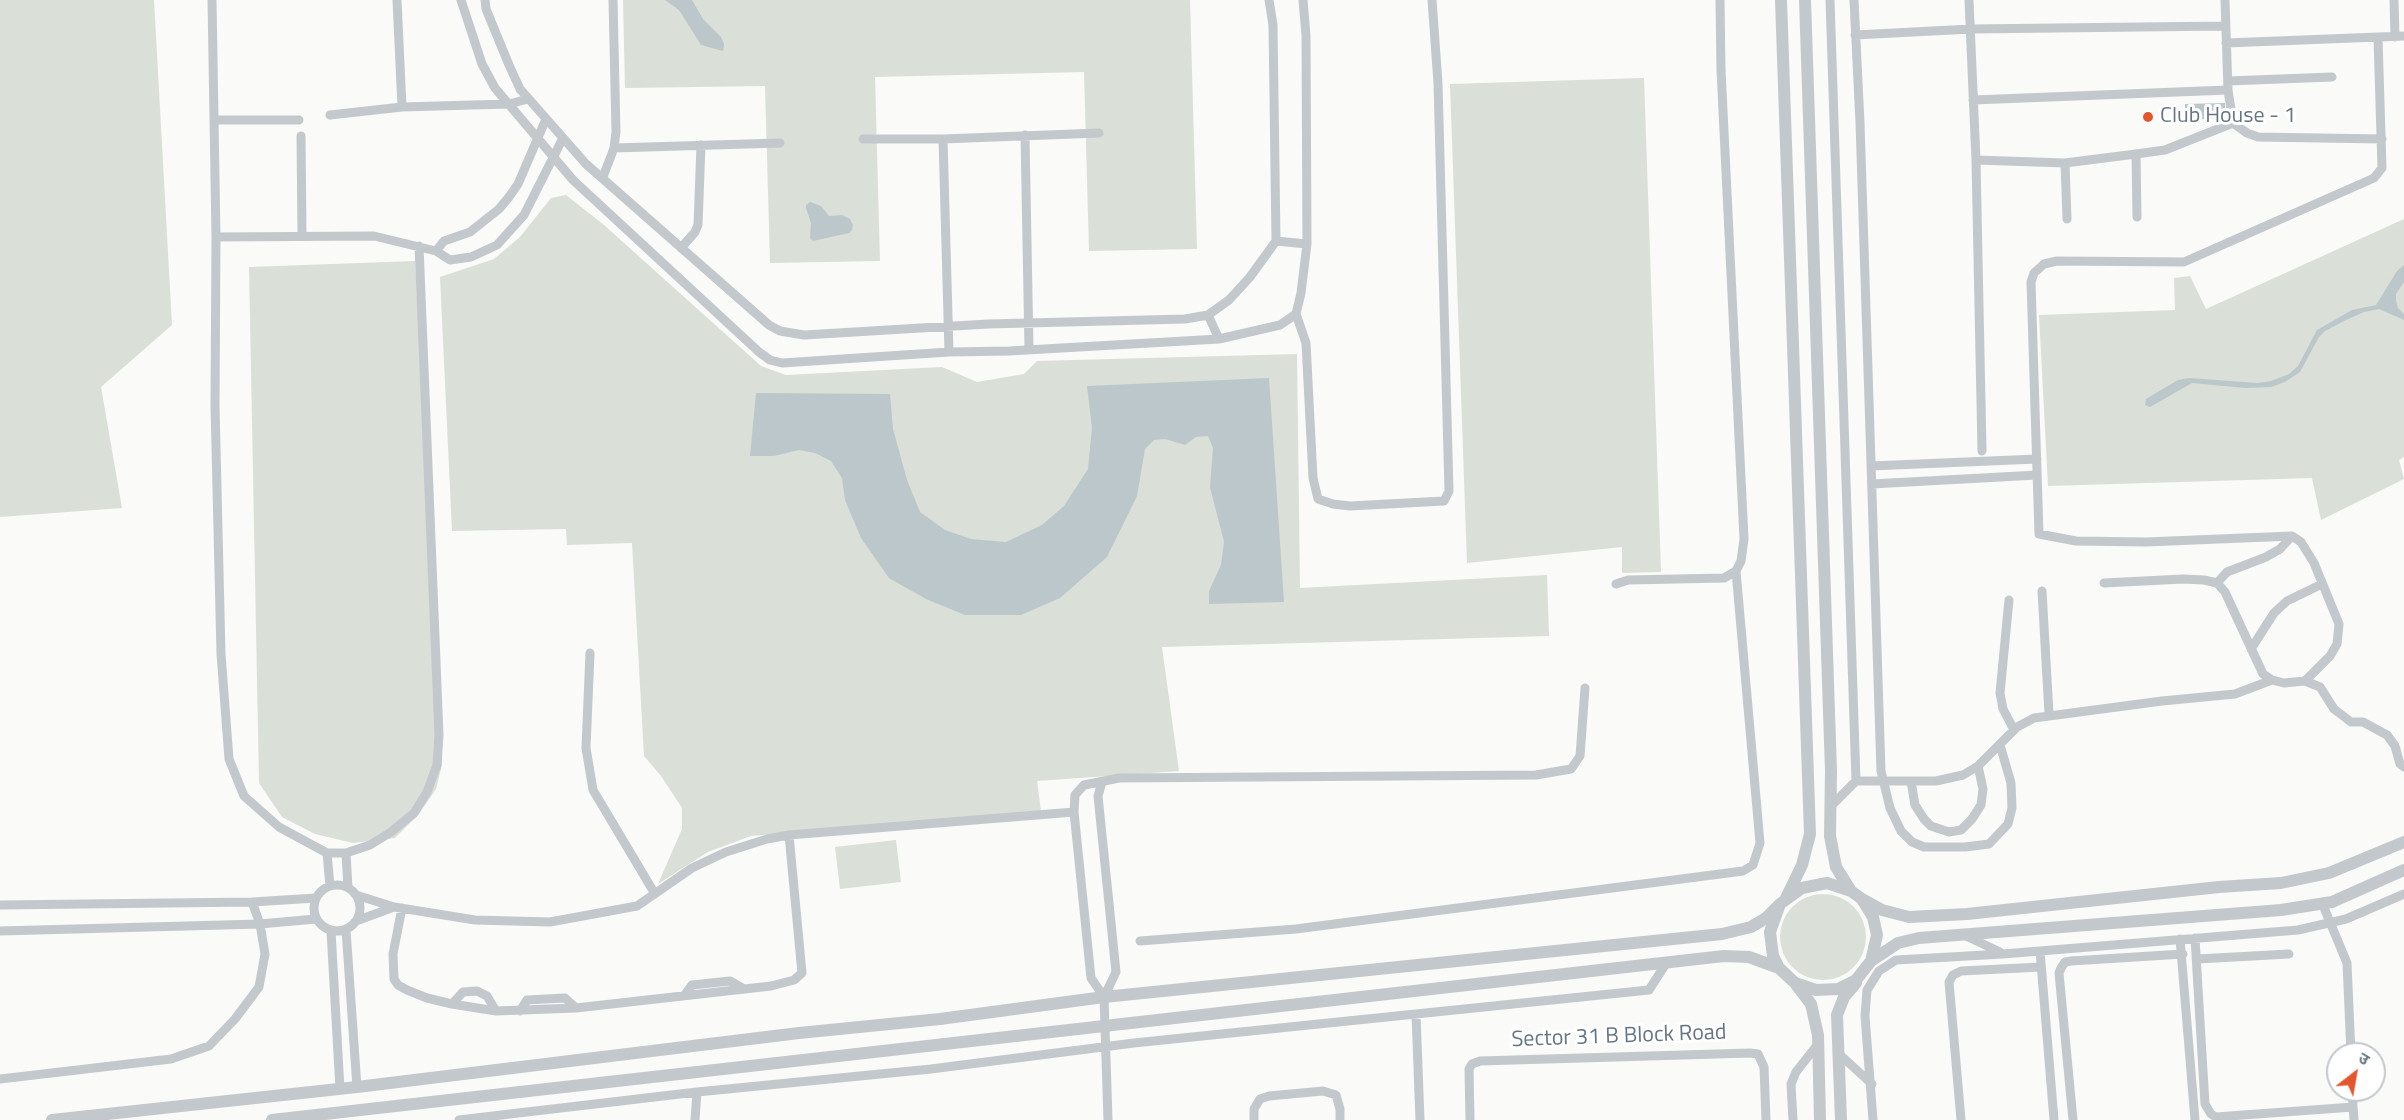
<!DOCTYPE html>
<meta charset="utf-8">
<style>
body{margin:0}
#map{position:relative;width:2404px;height:1120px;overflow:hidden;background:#fafaf8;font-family:"Titillium Web","Noto Sans Devanagari",sans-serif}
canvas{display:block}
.north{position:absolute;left:2326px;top:1042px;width:60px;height:60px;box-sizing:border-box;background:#fff;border:2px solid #c1c8cd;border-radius:50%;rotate:31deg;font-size:16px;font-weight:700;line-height:24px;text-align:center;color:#657683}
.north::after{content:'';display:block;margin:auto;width:21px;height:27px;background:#e4572e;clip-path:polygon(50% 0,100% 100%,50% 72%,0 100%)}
</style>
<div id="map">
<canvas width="2404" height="1120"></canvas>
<div class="north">उ</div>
</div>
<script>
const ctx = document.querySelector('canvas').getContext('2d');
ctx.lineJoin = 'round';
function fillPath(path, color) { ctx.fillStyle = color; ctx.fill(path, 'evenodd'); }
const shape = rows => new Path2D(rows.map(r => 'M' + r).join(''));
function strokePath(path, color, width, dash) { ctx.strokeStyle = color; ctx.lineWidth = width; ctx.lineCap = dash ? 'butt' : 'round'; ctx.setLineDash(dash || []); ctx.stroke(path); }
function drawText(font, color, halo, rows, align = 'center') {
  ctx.font = font + ' "Titillium Web",sans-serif'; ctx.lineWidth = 6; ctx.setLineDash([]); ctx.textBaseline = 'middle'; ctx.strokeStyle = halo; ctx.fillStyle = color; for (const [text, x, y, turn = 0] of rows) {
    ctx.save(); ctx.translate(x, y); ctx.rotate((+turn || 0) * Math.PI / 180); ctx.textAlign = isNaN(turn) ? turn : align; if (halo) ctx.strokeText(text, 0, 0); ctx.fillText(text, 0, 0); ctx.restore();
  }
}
fillPath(shape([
 [0,0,154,0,172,325,101,387,122,508,0,517],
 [623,0,1190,0,1197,249,1089,251,1084,72,875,77,880,261,770,263,765,86,625,88],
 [1644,78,1661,572,1622,573,1622,547,1467,563,1450,84],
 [566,195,604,225,761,366,786,375,942,367,977,382,1024,374,1037,361,1297,354,1300,588,1547,575,1549,636,1162,647,1179,771,1037,781,1041,811,751,836,708,852,658,884,682,829,682,808,661,776,644,756,632,543,567,545,566,529,452,531,440,277,494,259,520,237,551,198],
 [2404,219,2404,457,2399,460,2404,479,2321,520,2312,478,2048,486,2039,315,2175,310,2174,278,2190,276,2206,309],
 [415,261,442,765,436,789,419,814,395,838,353,843,315,834,282,817,259,783,249,267],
 [896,840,901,882,840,889,835,847],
 '1780 937a43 43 0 1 1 86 0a43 43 0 1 1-86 0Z'
]), '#dadfd7');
fillPath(shape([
 [665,0,692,0,703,19,721,37,724,44,723,51,701,45,679,10],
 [2225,103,2225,118,2185,120,2185,104],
 [810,202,821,206,829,216,842,215,850,219,853,225,852,230,849,233,813,241,810,238,811,223,806,208,806,205],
 [2404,265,2404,282,2396,294,2396,301,2398,308,2404,314,2404,320,2379,309,2364,312,2346,320,2325,331,2319,337,2300,372,2285,382,2271,387,2245,388,2192,383,2150,407,2145,405,2146,399,2178,380,2189,378,2257,383,2271,381,2289,374,2298,366,2317,330,2352,310,2376,305,2397,271],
 [1269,378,1284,602,1209,604,1209,591,1221,565,1224,542,1210,487,1213,448,1208,436,1196,437,1185,445,1165,439,1154,440,1145,449,1137,496,1107,557,1060,598,1021,615,965,615,926,599,889,578,861,538,845,500,842,478,831,461,815,453,799,450,774,456,750,456,756,393,890,394,893,429,907,480,920,512,945,530,971,539,1006,542,1042,525,1064,506,1088,469,1092,428,1087,386]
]), '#bbc7cb');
strokePath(shape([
 [212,0,216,237,215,406,221,654,229,759,244,796,279,827,327,853,346,853,370,845,391,832,414,813,427,792,437,765,439,735,419,246],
 [397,0,402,107],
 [461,0,482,64,495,88,573,180,759,352,770,360,782,363,949,352,1009,351,1219,339,1280,325,1296,314,1301,293,1307,244,1306,35,1303,0],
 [485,0,486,9,509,65,520,89,586,164,769,325,780,331,804,335,988,324,1185,319,1208,315,1229,300,1250,277,1276,241,1273,25,1269,0],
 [1854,0,1860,123,1881,771,1890,808,1901,831,1912,842,1924,847,1965,847,1989,844,2008,824,2012,808,2011,783,2000,745],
 [1969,0,1976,160,1982,451],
 [2225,0,2228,90,2233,123,2247,133,2258,137,2382,139],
 [2394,0,2395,37],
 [1855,35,1971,29,2226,26],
 [2226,43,2404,36],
 [2228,81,2332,77],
 [1973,100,2228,90],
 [330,115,402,107,509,104,528,99],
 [215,120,299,120],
 [1025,135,1029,349],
 [301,136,302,236],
 [863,139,943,139,1099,133],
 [943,139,949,352],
 [614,148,780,143],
 [2136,154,2137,217],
 [1976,160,2065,163,2136,154,2165,150,2233,123],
 [2065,163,2067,219],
 [603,177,614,148,616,132,613,0],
 [216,237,374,236,436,251,450,260,471,257,497,245,524,215,563,138],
 [1276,241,1307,244],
 [681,248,695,232,698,225,701,145],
 [436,251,444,241,470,232,499,209,509,197,518,184,546,119],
 [1296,314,1306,343,1313,478,1318,499,1333,504,1350,506,1444,501,1449,491,1438,83,1432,0],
 [1208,315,1219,339],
 [1871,466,2037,459],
 [1872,484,2037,475],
 [2104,583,2183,579,2204,580,2217,583,2225,592,2263,674,2272,680,2284,683,2305,681,2320,687,2334,709,2351,722,2363,722,2387,735,2395,746,2400,764,2404,767],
 [2217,583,2227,572,2266,557,2280,549,2292,536],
 [1616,584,1628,580,1724,578,1736,571,1741,561,1744,539,1721,70,1720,0],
 [2042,591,2049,714],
 [2009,600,2000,693,2003,709,2014,730],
 [2251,649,2274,613,2287,601,2322,584],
 [590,653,586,748,593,790,655,894],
 [2305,681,2330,656,2337,644,2339,624,2314,563,2301,542,2292,536,2146,542,2076,541,2039,534,2031,282,2034,273,2044,264,2057,261,2184,262,2374,178,2382,168,2378,38],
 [1856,781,1936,781,1963,775,1978,766,2017,727,2034,718,2162,701,2235,694,2272,680],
 [1911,781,1915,805,1924,819,1931,826,1949,832,1961,830,1972,819,1981,805,1983,789,1978,766],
 [1102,782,1098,796,1116,972,1104,997,1108,1120],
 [1830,807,1856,781,1830,0],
 [327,853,330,886],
 [346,853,348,888],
 '314 908a23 23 0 1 1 46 0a23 23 0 1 1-46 0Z',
 [356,895,394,907,475,920,550,922,637,906,692,868,726,852,767,839,789,835,1074,812],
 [2322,903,2347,963,2351,1054],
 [0,905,252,902,316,898],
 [402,908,393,954,394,979,398,985,407,990,427,998,452,1004,496,1011,576,1008,771,986,794,980,802,973,789,835],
 [356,921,394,907],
 [346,930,357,1087],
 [0,931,260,924,316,919],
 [331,931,340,1089],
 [1964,935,2000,952],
 [2195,938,2205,1104,2211,1114,2216,1117,2353,1107],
 [2180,939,2195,1120],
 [1140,941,1296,929,1743,871,1753,865,1760,843,1736,571],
 [2040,951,2054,1120],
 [2197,959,2289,954],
 [684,996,692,985,730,981,744,989],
 [1104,997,1091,978,1074,812,1075,795,1084,785,1119,778,1536,775,1571,769,1580,756,1585,688],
 [452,1004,463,992,477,991,487,996,496,1011],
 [520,1011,527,1000,565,998,576,1008],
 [1416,1014,1420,1120],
 [1838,1053,1872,1084],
 [0,1079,171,1059,209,1046,235,1019,259,987,265,954,260,924,252,902],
 [2352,1090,2354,1120],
 [459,1120,697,1092,931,1069,1134,1043,1649,990,1667,962],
 [695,1120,697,1092],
 [1254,1120,1254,1109,1260,1099,1269,1096,1323,1091,1336,1095,1340,1109,1340,1120],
 [1470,1120,1469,1069,1472,1064,1480,1061,1750,1053,1758,1054,1764,1067,1766,1120],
 [1793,1120,1791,1084,1796,1072,1818,1044],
 [1873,1120,1865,1016,1867,990,1879,971,1896,960,2003,954,2298,930,2346,919,2404,894],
 [1961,1120,1949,982,1953,975,1961,971,2041,967],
 [2073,1120,2059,973,2061,968,2065,962,2071,961,2183,954]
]), '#c3c8cc', 9);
strokePath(shape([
 [1781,0,1810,834,1802,865,1786,898],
 [1805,0,1831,771,1830,836,1836,867,1851,891],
 [1862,899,1882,910,1909,917,1967,914,2219,887,2281,883,2329,873,2404,842],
 [1871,961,1898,943,1919,938,2281,910,2332,902,2404,870],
 [1795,983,1816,990,1838,989,1856,980,1871,961,1877,935,1873,917,1862,899,1851,891,1827,883,1802,888,1780,904,1770,932,1773,956,1779,968,1795,983,1811,1004,1818,1035,1820,1120],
 [52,1120,357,1087,799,1033,940,1019,1104,997,1722,934,1751,927,1766,918,1780,904],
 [272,1120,1724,956,1749,957,1779,968],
 [1841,1120,1837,1015,1844,997,1856,983]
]), '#c3c8cc', 12);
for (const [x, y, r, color] of [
 [2148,117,6,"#e4572e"]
]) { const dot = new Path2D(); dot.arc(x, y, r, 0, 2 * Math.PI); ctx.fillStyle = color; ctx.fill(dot); strokePath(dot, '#fff', 2); }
drawText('22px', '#657683', '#fff', [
 ["Club House - 1",2160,117]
], 'left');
drawText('22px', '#657683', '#fff', [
 ["Sector 31 B Block Road",1619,1037,-2]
]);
</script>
